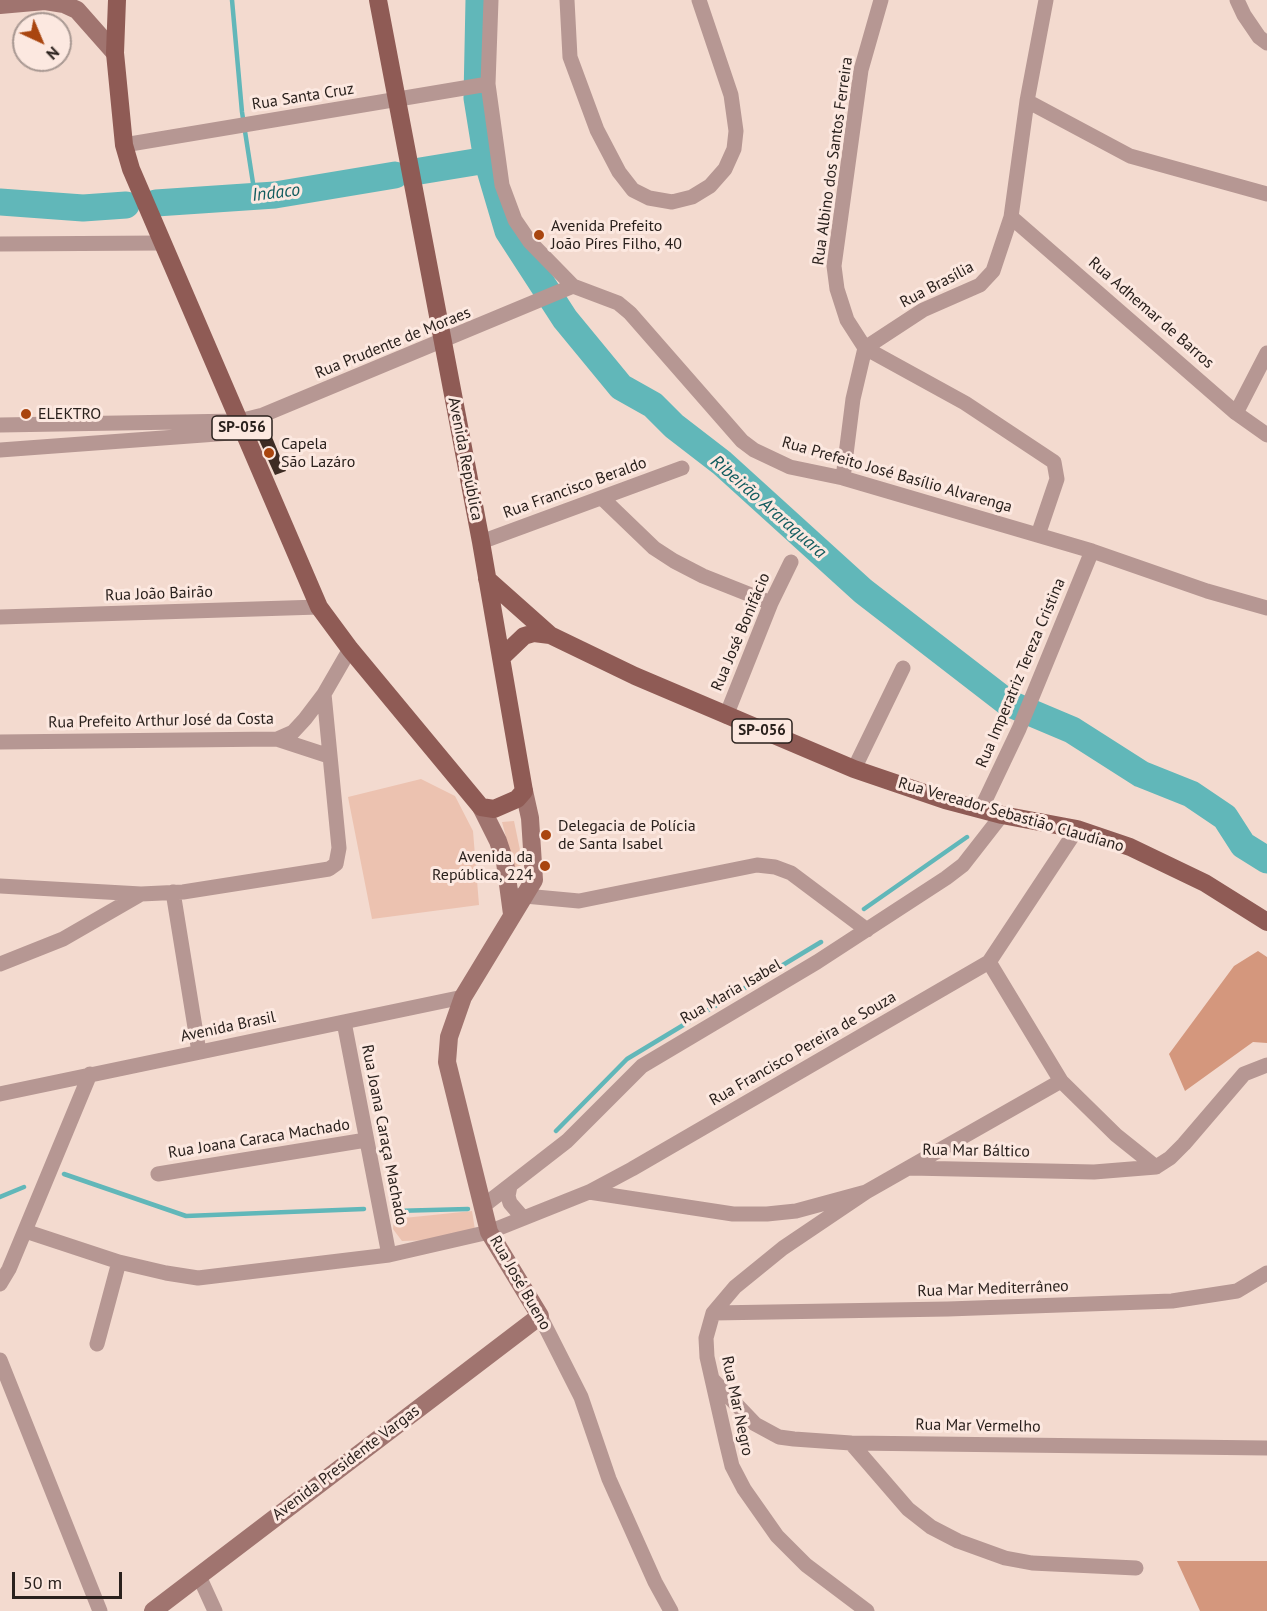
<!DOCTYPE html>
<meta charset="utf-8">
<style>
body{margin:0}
#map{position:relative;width:1267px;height:1611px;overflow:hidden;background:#f3dacf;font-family:"PT Sans",sans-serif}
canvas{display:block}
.north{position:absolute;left:12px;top:12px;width:60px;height:60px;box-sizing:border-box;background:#fce8e0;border:2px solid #a89892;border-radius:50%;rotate:136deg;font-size:16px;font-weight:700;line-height:24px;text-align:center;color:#2a211d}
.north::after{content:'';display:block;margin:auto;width:21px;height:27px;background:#a9450f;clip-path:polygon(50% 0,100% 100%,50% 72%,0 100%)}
.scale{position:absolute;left:12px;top:1572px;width:110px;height:27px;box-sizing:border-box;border:3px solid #2a211d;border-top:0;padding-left:8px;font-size:18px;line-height:21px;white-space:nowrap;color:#2a211d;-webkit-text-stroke:4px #fce8e0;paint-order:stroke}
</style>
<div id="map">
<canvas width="1267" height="1611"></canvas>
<div class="north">N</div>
<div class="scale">50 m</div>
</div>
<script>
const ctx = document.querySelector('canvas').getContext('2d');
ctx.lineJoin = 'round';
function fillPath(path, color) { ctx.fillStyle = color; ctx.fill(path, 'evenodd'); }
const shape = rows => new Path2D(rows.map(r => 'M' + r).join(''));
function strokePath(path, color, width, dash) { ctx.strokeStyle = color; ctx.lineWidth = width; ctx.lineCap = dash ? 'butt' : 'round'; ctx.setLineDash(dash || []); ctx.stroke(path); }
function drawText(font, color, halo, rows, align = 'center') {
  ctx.font = font + ' "PT Sans",sans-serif'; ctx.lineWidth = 6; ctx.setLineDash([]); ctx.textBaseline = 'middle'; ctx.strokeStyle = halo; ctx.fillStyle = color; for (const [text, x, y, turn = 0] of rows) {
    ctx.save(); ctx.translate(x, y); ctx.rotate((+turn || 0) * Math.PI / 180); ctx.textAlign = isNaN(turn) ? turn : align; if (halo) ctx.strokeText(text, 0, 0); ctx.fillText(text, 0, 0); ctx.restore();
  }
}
fillPath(shape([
 [421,779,455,796,473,831,479,905,372,919,348,797],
 [514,821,520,850,521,881,515,871,502,822],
 [472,1211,475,1230,435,1240,402,1241,393,1229,394,1219]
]), '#ecc2b0');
fillPath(shape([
 [1258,951,1267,957,1267,1043,1253,1042,1185,1091,1169,1054,1234,966],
 [1177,1561,1267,1561,1267,1611,1200,1611]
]), '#d4977d');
strokePath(shape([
 [232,0,242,112,255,196],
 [864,909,967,837],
 [556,1131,627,1059,821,942],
 [64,1174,186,1216,364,1209],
 [0,1197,24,1187],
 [394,1211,468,1209]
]), '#61b7b9', 4.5);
strokePath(shape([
 [479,0,477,98,487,160,508,231,565,319,621,387,653,405,674,426,722,463,863,591,1008,703,1072,730,1141,774,1191,794,1225,817,1243,845,1267,860],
 [420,171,487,160],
 [0,202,83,208,126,205],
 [156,203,275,195,395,175]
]), '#61b7b9', 27);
fillPath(shape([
 [267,425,286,471,275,475,255,431]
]), '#3e2c24');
strokePath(shape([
 [491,0,488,84,502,185,515,220,530,242,573,286,618,303,630,313,742,441,754,450,790,467,843,478,1092,551,1207,591,1267,608],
 [567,0,570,57,597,130,619,172,633,190,649,198,672,202,692,197,710,186,725,169,734,149,736,131,731,95,699,0],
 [881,0,861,70,834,266,837,289,847,320,865,348,965,403,1054,462,1057,479,1038,535],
 [1237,0,1244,15,1259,37,1267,43],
 [1027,101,1130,156,1267,194],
 [124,145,488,84],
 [1011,217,1236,413,1267,435],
 [0,244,162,243],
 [1236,413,1267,353],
 [0,425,239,421,263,415,573,286],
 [0,450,244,432],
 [843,478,853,399,865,348,923,310,980,285,993,271,1011,217,1027,101,1046,0],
 [602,498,654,548,674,561,703,576,771,603],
 [481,542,682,468],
 [0,617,319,607],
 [726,716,771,603,791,562],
 [277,739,329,756],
 [0,742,277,739,293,732,305,719,324,694,350,649],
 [854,769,903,668],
 [981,809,1019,729,1092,551],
 [0,886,141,894,183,892,329,869,336,864,339,848,324,694],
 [173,892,199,1052],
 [514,895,579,901,757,865,775,867,791,873,867,930],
 [989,962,1061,1081,1116,1135,1156,1167],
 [0,964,63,939,141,894],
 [344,1022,389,1255],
 [0,1094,463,997],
 [910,1168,1094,1172,1156,1167,1170,1158,1184,1144,1244,1074,1267,1065],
 [158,1174,366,1140],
 [510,1186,508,1196,510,1203,523,1218],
 [589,1192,733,1214,767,1214,796,1211,866,1192,1061,1081],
 [866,1192,783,1248,735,1287,713,1313,706,1338,707,1357,726,1441,732,1466,744,1489,777,1536,806,1565,867,1611],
 [482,1207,567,1141,642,1066,817,962,946,878,963,865,1002,815],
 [25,1231,119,1262,166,1273,198,1278,389,1255,489,1232,589,1192,632,1169,989,962,1077,829],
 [0,1284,9,1269,90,1074],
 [713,1313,948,1309,1172,1301,1237,1291,1267,1273],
 [540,1316,581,1397,609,1479,655,1582,671,1611],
 [97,1344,119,1262],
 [0,1360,100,1611],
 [712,1379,755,1424,779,1437,794,1439,851,1443,1267,1448],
 [851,1443,908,1509,931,1527,958,1541,1005,1558,1032,1563,1136,1568],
 [199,1576,215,1611]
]), '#b69793', 15);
strokePath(shape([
 [0,5,45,1,64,4,77,10,115,53],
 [481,807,498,841,505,862,512,914],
 [153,1611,540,1316,489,1232,447,1062,449,1037,463,997,534,880,530,818,524,791]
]), '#a0746f', 18);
strokePath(shape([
 [117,0,115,53,124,145,131,169,319,607,350,649,481,807,494,809,517,799,524,791,481,542,378,0],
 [487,579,550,635,635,676,854,769,945,800,1002,815,1077,829,1130,847,1205,883,1267,922],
 [502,657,524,636,534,633,550,635]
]), '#8f5b55', 18);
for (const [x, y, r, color] of [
 [539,235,6,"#a9450f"],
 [26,414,6,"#a9450f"],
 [269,453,6,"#a9450f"],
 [546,835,6,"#a9450f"],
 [545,866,6,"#a9450f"]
]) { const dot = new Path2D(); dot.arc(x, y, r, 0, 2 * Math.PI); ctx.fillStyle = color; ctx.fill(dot); strokePath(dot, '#fce8e0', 2); }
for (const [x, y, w] of [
 [242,428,60],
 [762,731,60]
]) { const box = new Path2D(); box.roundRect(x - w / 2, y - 12, w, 24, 4.5); ctx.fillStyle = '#fce8e0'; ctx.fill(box); strokePath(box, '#2a211d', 1.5); }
drawText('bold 15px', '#2a211d', null, [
 ["SP-056",242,428],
 ["SP-056",762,731]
]);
drawText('16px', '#2a211d', '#fce8e0', [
 ["Rua Santa Cruz",303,97,-9],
 ["Rua Albino dos Santos Ferreira",833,161,-82],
 ["Rua Brasília",937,285,-28],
 ["Rua Adhemar de Barros",1151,313,41],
 ["Rua Prudente de Moraes",393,343,-22],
 ["Avenida República",465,459,79],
 ["Rua Prefeito José Basílio Alvarenga",897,475,16],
 ["Rua Francisco Beraldo",575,488,-20],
 ["Rua João Bairão",159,594,-2],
 ["Rua José Bonifácio",741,632,-67],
 ["Rua Imperatriz Tereza Cristina",1021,673,-67],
 ["Rua Prefeito Arthur José da Costa",161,721,-1],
 ["Rua Vereador Sebastião Claudiano",1011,815,16],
 ["Rua Maria Isabel",731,992,-30],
 ["Avenida Brasil",228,1027,-12],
 ["Rua Francisco Pereira de Souza",803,1049,-30],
 ["Rua Joana Caraça Machado",384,1135,79],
 ["Rua Joana Caraca Machado",259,1139,-9],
 ["Rua Mar Báltico",976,1151,1],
 ["Rua José Bueno",520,1283,60],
 ["Rua Mar Mediterrâneo",993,1289,-2],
 ["Rua Mar Negro",737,1406,78],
 ["Rua Mar Vermelho",978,1426,1],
 ["Avenida Presidente Vargas",346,1463,-37]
]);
drawText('16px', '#2a211d', '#fce8e0', [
 ["Avenida Prefeito",551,226],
 ["João Píres Filho, 40",551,244],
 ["ELEKTRO",38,414],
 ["Capela",281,444],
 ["São Lazáro",281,462],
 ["Delegacia de Polícia",558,826],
 ["de Santa Isabel",558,844],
 ["Avenida da",533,857,"right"],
 ["República, 224",533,875,"right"]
], 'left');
drawText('italic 18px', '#125c5e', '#fce8e0', [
 ["Indaco",276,193,-7],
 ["Ribeirão Araraquara",768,507,41]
]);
</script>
